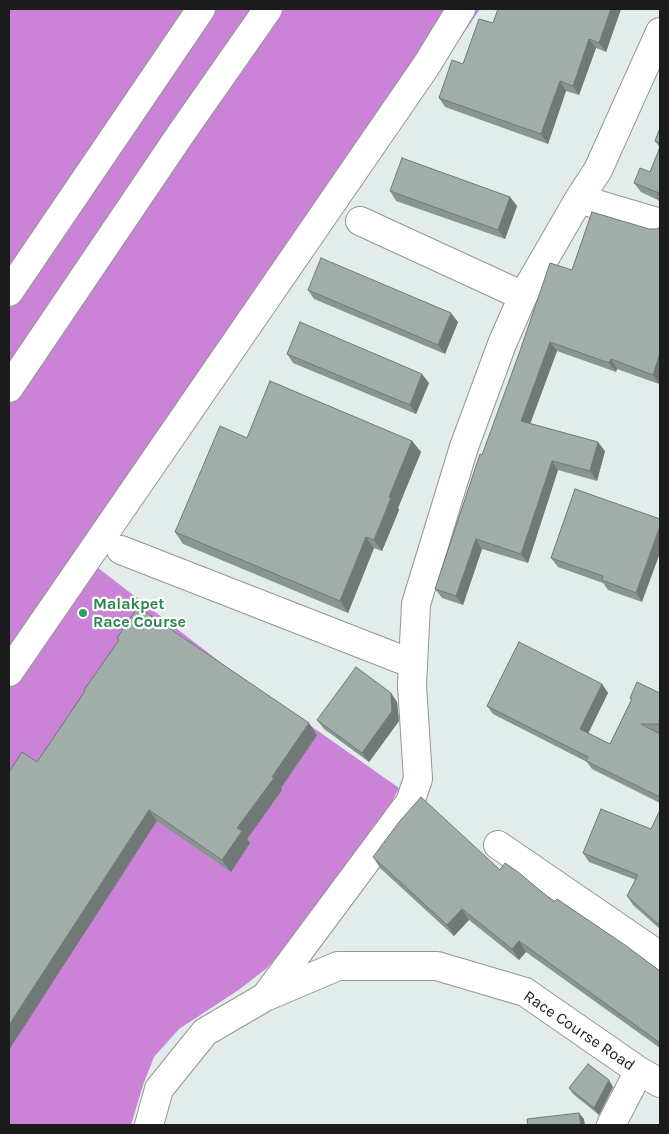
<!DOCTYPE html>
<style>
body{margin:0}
#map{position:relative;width:669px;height:1134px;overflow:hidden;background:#e1eceb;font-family:Karla,sans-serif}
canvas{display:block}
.frame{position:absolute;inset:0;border:10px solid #1b1b1b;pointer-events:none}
</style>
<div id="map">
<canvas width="669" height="1134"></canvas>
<div class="frame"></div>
</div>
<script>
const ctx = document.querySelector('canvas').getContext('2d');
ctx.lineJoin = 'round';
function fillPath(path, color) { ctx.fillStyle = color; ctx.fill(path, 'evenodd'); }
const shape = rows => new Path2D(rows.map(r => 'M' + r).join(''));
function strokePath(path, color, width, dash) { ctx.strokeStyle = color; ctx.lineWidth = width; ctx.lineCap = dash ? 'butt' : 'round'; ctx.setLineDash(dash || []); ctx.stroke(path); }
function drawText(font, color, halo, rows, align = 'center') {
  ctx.font = font + ' Karla,sans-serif'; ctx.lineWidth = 4.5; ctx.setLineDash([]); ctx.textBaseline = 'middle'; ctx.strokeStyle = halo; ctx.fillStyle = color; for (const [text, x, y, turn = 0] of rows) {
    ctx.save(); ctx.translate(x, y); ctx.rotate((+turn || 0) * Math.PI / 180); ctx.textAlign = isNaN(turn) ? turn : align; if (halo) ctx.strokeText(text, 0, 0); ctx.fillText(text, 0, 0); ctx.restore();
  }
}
fillPath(shape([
 [9,9,480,9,268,321,93,564,220,662,399,788,369,846,294,938,267,968,240,989,179,1029,154,1057,143,1085,131,1125,9,1125]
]), '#ca83d7');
const minor = shape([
 [579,199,598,170,660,32],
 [9,292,201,9],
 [523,296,579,199,660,223],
 [9,388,180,135,268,9],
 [121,550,413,664],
 [9,672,426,66,461,9],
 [498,845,660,956],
 [265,997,410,802,418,779,412,685,416,604,464,447,502,344,523,296,360,221],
 [149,1125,159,1089,205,1032,265,997,338,966,437,966,525,992,639,1071,660,1083],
 [611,1125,639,1071]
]);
strokePath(minor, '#959595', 30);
strokePath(minor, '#fff', 28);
fillPath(shape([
 [621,9,606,52,596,48,579,95,566,91,548,144,445,107,439,98,493,23],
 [660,128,660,203,658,200,641,192,634,183,650,172,660,148,655,141],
 [390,191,510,197,517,206,505,239,396,201],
 [592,212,659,384,617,369,616,372,557,351,530,423,605,451,597,481,558,470,528,563,482,549,463,605,442,598,435,589,482,455,572,270],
 [308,290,458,322,445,354,314,299],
 [287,354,429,383,416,414,293,363],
 [247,438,412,441,421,452,398,508,399,510,382,551,374,548,348,613,183,544,175,532],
 [575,489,642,602,608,590,603,583,558,567,551,558],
 [117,638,317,735,281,788,282,790,247,839,250,843,231,872,157,821,37,762,85,691,84,690,119,641],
 [602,684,608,693,588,733,610,744,631,700,630,698,660,693,660,733,659,733,660,734,660,803,592,769,587,762,493,714,487,706],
 [397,702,399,721,369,762,324,729,317,720],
 [660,810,660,929,633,905,627,896,636,880,589,862,583,853,651,829],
 [373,857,500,870,554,902,660,971,660,1048,526,952,519,960,469,920,454,936,380,868],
 [613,1087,599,1115,573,1094,569,1088]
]), '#8a9591');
fillPath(shape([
 [611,9,621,9,606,52,599,43],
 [589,39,596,48,579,95,573,86],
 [560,81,566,91,548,144,541,134],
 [510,197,517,206,505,239,498,230],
 [451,313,458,322,445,354,438,345],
 [550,342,557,351,528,430,521,421],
 [660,353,660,381,659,384,653,375],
 [611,359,617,369,616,372,609,363],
 [422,374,429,383,416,414,410,405],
 [412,441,421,452,398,508,399,510,382,551,374,540,389,497],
 [598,442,605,451,597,481,590,471],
 [552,461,558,470,528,563,521,554],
 [660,526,660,553,642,602,636,593],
 [366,537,374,548,348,613,340,601],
 [476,539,482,549,463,605,456,596],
 [602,684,608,693,586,738,580,729],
 [391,693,397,702,399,721,369,762,362,753],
 [309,723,317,735,281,788,282,790,247,839,250,843,231,872,222,860,237,828],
 [149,810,157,821,9,1050,9,1025],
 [462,909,469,920,454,936,447,925],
 [519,941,526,952,519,960,512,949],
 [609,1080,613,1087,599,1115,594,1108],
 [579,1113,584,1119,585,1125,581,1125]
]), '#717976');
const building = shape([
 [498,9,611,9,599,43,589,39,573,86,560,81,541,134,439,98,452,60,463,64,479,19,493,23,498,9],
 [660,128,660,143,655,141,660,128],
 [660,147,660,200,657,198,659,193,634,183,640,168,650,172,660,147],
 [402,158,510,197,498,230,390,191,402,158],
 [592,212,649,229,657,229,660,227,660,353,653,375,611,359,609,363,550,342,521,421,598,442,590,471,552,461,521,554,476,539,456,596,435,589,480,454,482,455,520,351,550,263,572,270,592,212],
 [321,258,451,313,438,345,308,290,321,258],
 [300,322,422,374,410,405,287,354,300,322],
 [270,381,412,441,389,497,391,498,374,540,366,537,340,601,175,532,220,426,247,438,270,381],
 [575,489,660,519,660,526,636,593,602,580,603,576,551,558,575,489],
 [138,607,309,723,272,777,274,778,237,828,242,831,222,860,149,810,9,1025,9,772,22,752,37,762,85,691,84,690,119,640,117,638,138,607],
 [519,642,602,684,580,729,610,744,632,699,630,698,637,682,660,693,660,724,641,724,660,734,660,797,586,761,588,757,487,706,519,642],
 [356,667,391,693,392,711,362,753,317,720,356,667],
 [421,797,500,870,505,863,518,872,554,902,557,899,625,945,660,971,660,1043,519,941,512,949,462,909,447,925,373,857,399,822,421,797],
 [601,809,651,829,660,810,660,923,659,922,658,924,627,896,638,875,583,853,601,809],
 [588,1064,609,1080,594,1108,569,1088,588,1064],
 [579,1113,581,1125,528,1125,527,1119,579,1113]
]);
fillPath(building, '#a1ada9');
strokePath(building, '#717976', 1);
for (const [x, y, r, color] of [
 [83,613,5,"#2e9e5b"]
]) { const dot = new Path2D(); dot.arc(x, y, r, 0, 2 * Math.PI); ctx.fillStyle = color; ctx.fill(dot); strokePath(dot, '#fff', 2); }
drawText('bold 16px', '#27864d', '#fff', [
 ["Malakpet",93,604],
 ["Race Course",93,622]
], 'left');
drawText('16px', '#1b1b1b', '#fff', [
 ["Race Course Road",579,1031,34]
]);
</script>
